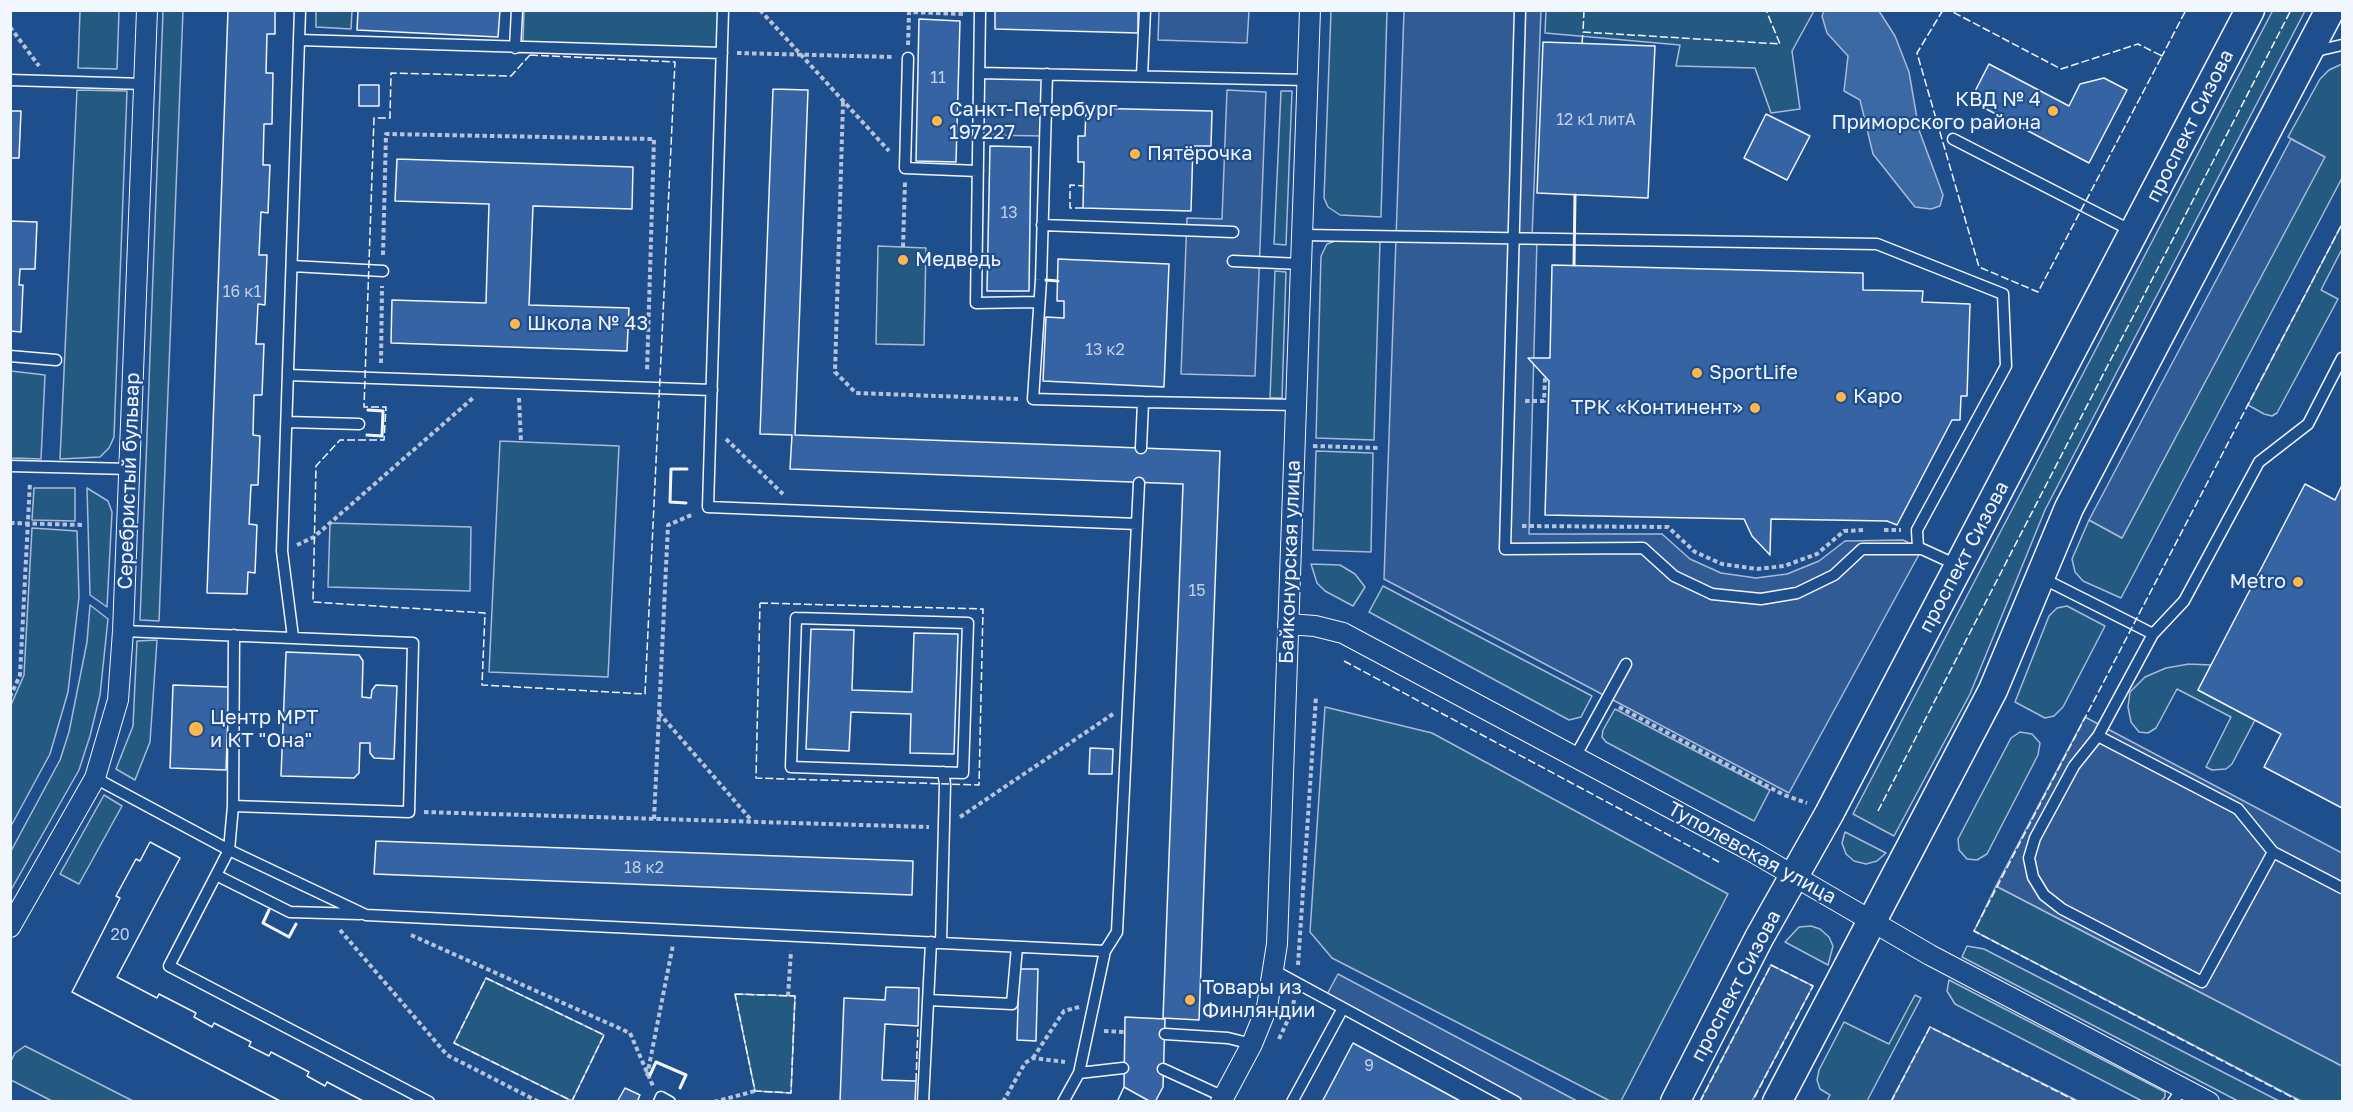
<!DOCTYPE html>
<meta charset="utf-8">
<style>
body{margin:0}
#map{position:relative;width:2353px;height:1112px;overflow:hidden;background:#1f4e8c;font-family:"Golos Text",sans-serif}
canvas{display:block}
.frame{position:absolute;inset:0;border:12px solid #f2f6ff;pointer-events:none}
</style>
<div id="map">
<canvas width="2353" height="1112"></canvas>
<div class="frame"></div>
</div>
<script>
const ctx = document.querySelector('canvas').getContext('2d');
ctx.lineJoin = 'round';
function fillPath(path, color) { ctx.fillStyle = color; ctx.fill(path, 'evenodd'); }
const shape = rows => new Path2D(rows.map(r => 'M' + r).join(''));
function strokePath(path, color, width, dash) { ctx.strokeStyle = color; ctx.lineWidth = width; ctx.lineCap = dash ? 'butt' : 'round'; ctx.setLineDash(dash || []); ctx.stroke(path); }
function drawText(font, color, halo, rows, align = 'center') {
  ctx.font = font + ' "Golos Text",sans-serif'; ctx.lineWidth = 4.5; ctx.setLineDash([]); ctx.textBaseline = 'middle'; ctx.strokeStyle = halo; ctx.fillStyle = color; for (const [text, x, y, turn = 0] of rows) {
    ctx.save(); ctx.translate(x, y); ctx.rotate((+turn || 0) * Math.PI / 180); ctx.textAlign = isNaN(turn) ? turn : align; if (halo) ctx.strokeText(text, 0, 0); ctx.fillText(text, 0, 0); ctx.restore();
  }
}
const green = shape([
 [2273,10,2305,11,2045,510,1970,694,1894,836,1853,814,2273,10],
 [80,11,119,11,117,69,78,68,80,11],
 [163,11,183,11,159,621,140,620,163,11],
 [316,11,352,11,351,29,316,27,316,11],
 [524,11,718,11,717,49,523,42,524,11],
 [1331,11,1387,11,1381,217,1340,215,1328,207,1324,198,1331,11],
 [1546,11,1814,11,1792,51,1800,109,1771,113,1755,68,1676,66,1680,45,1545,33,1546,11],
 [2342,64,2342,178,2121,598,2083,581,2075,572,2072,559,2089,520,2122,538,2324,157,2288,137,2320,79,2329,70,2342,64],
 [77,90,127,91,114,437,109,448,100,457,60,459,77,90],
 [1281,91,1292,91,1286,245,1274,244,1281,91],
 [2342,224,2342,249,2321,290,2338,299,2277,413,2272,416,2264,414,2248,405,2342,224],
 [1338,240,1380,241,1374,440,1316,438,1321,256,1327,244,1338,240],
 [878,246,926,248,924,345,876,344,878,246],
 [1275,271,1286,272,1282,398,1270,398,1275,271],
 [11,371,45,375,41,459,11,458,11,371],
 [500,441,619,446,608,677,489,672,500,441],
 [1316,451,1373,453,1371,552,1313,550,1316,451],
 [34,488,75,488,75,521,32,520,34,488],
 [87,488,108,501,112,512,107,607,90,595,87,488],
 [330,523,471,527,470,591,328,587,330,523],
 [32,528,77,531,79,597,68,692,50,754,11,826,11,705,24,675,32,528],
 [1311,564,1340,565,1355,574,1365,587,1353,606,1325,591,1317,583,1311,564],
 [1383,586,1592,696,1581,717,1569,720,1369,612,1383,586],
 [90,605,108,619,100,695,90,736,79,770,11,890,11,851,60,760,69,732,87,642,90,605],
 [2067,606,2105,626,2063,707,2054,716,2045,718,2015,702,2049,616,2057,608,2067,606],
 [157,640,150,742,135,780,116,769,133,726,137,641,157,640],
 [2189,664,2211,665,2198,690,2255,720,2232,764,2226,769,2212,770,2206,767,2231,717,2177,689,2156,728,2148,733,2139,732,2131,722,2128,707,2130,692,2145,677,2166,668,2189,664],
 [1325,707,1432,733,1728,894,1621,1101,1610,1101,1332,958,1310,932,1325,707],
 [1615,709,1770,790,1754,821,1606,742,1602,737,1603,730,1615,709],
 [2020,732,2032,734,2040,743,2038,755,1987,854,1977,860,1967,859,1959,850,1958,839,2011,738,2020,732],
 [104,795,122,806,79,884,60,874,104,795],
 [1845,832,1886,853,1877,861,1866,864,1854,861,1846,854,1842,843,1845,832],
 [1996,886,2342,1066,2342,1101,2301,1101,1974,931,1996,886],
 [1811,926,1820,929,1829,937,1833,946,1828,965,1785,942,1799,927,1811,926],
 [1967,946,1984,949,2279,1101,2238,1101,1962,957,1967,946],
 [486,978,604,1035,572,1101,454,1043,486,978],
 [1949,980,2165,1092,2165,1097,2161,1101,2142,1101,1955,1004,1947,991,1949,980],
 [735,994,795,996,791,1093,755,1091,735,994],
 [1915,995,1921,998,1867,1101,1827,1101,1830,1095,1820,1089,1817,1080,1819,1070,1844,1022,1889,1044,1915,995],
 [25,1046,133,1101,52,1101,11,1080,11,1061,15,1053,25,1046]
]);
fillPath(green, '#245a82');
strokePath(green, '#a8bbd7', 1.5);
const parking = shape([
 [1159,11,1249,11,1247,43,1158,40,1159,11],
 [1404,11,1541,11,1532,238,1537,239,1529,534,1662,534,1690,559,1721,573,1756,578,1787,574,1819,561,1845,541,1903,540,1922,549,1789,793,1384,579,1404,11],
 [979,73,1047,74,1045,136,978,135,979,73],
 [1227,90,1266,92,1255,376,1181,374,1187,218,1222,219,1227,90],
 [2291,139,2325,157,2122,538,2089,520,2291,139],
 [2085,717,2342,853,2342,1066,1996,886,2085,717],
 [1771,965,1813,986,1752,1101,1700,1101,1771,965],
 [1338,974,1577,1101,1516,1101,1325,998,1338,974],
 [1930,1027,2078,1101,1891,1101,1930,1027]
]);
fillPath(parking, '#305b95');
strokePath(parking, '#a8bbd7', 1.5);
const water = shape([
 [1824,11,1879,11,1895,36,1909,72,1919,130,1943,195,1940,206,1931,209,1915,207,1873,154,1860,100,1844,91,1848,56,1827,33,1822,16,1824,11]
]);
fillPath(water, '#3b69a3');
strokePath(water, '#a8bbd7', 1.5);
const building = shape([
 [228,10,275,10,275,34,267,34,266,73,273,73,272,124,264,124,263,165,270,165,268,213,261,212,259,255,267,255,265,305,258,304,256,344,264,344,262,395,254,395,253,435,260,436,258,485,251,485,249,524,257,525,255,573,248,572,247,594,207,593,228,10],
 [358,10,500,10,498,37,357,30,358,10],
 [995,10,1138,10,1138,33,995,29,995,10],
 [919,19,960,21,956,162,916,161,919,19],
 [1543,42,1655,46,1648,198,1537,193,1543,42],
 [1989,64,2069,106,2080,84,2104,78,2127,90,2089,163,2013,123,2010,130,1996,123,2000,116,1970,101,1989,64],
 [359,85,379,85,379,106,359,106,359,85],
 [773,89,808,90,795,435,1220,451,1199,1020,1163,1018,1183,484,790,469,792,435,760,434,773,89],
 [1086,108,1212,111,1211,146,1193,146,1191,211,1083,208,1084,162,1078,162,1078,136,1085,136,1086,108],
 [10,111,21,111,19,158,10,158,10,111],
 [1766,114,1810,136,1787,180,1744,158,1766,114],
 [990,146,1031,147,1029,291,987,291,990,146],
 [397,159,633,167,632,209,533,206,529,305,629,308,627,351,391,343,392,300,486,303,489,204,395,201,397,159],
 [10,221,37,222,35,269,20,269,19,285,23,285,21,332,10,331,10,221],
 [1058,259,1169,264,1164,387,1043,381,1046,317,1064,318,1064,301,1057,301,1058,259],
 [1552,265,1863,273,1863,290,1923,291,1922,302,1970,304,1967,396,1961,396,1960,420,1952,420,1897,525,1887,521,1771,519,1770,555,1752,536,1744,519,1545,515,1549,381,1528,358,1550,358,1552,265],
 [2305,484,2335,500,2342,485,2342,808,2264,767,2281,734,2198,690,2305,484],
 [811,629,854,630,852,690,912,692,914,633,958,634,954,754,910,753,911,714,851,712,849,751,806,749,811,629],
 [286,652,359,655,363,661,362,697,371,698,372,690,376,685,397,686,394,759,374,758,370,753,370,743,360,743,359,773,354,778,281,776,286,652],
 [173,685,229,687,226,770,170,768,173,685],
 [1090,748,1113,749,1112,774,1089,774,1090,748],
 [376,841,913,861,912,895,374,874,376,841],
 [150,842,180,858,117,977,157,998,159,994,196,1013,194,1017,212,1027,214,1023,251,1042,249,1046,269,1056,271,1052,309,1072,307,1076,325,1086,327,1082,365,1102,282,1102,72,992,120,898,116,896,136,859,140,861,150,842],
 [150,842,180,858,117,977,157,998,159,994,196,1013,194,1017,212,1027,214,1023,251,1042,249,1046,269,1056,271,1052,309,1072,307,1076,325,1086,327,1082,365,1102,282,1102,72,992,120,898,116,896,136,859,140,861,150,842],
 [1019,969,1038,969,1036,1041,1017,1040,1019,969],
 [886,987,919,988,918,1026,885,1024,882,1080,916,1081,915,1102,840,1102,844,998,885,1000,886,987],
 [1125,1017,1165,1019,1163,1087,1155,1102,1117,1102,1124,1087,1125,1017],
 [1353,1043,1440,1090,1462,1102,1322,1102,1353,1043],
 [1124,1087,1151,1102,1117,1102,1124,1087],
 [625,1088,640,1095,637,1102,617,1102,625,1088]
]);
fillPath(building, '#3563a3');
strokePath(building, '#f2f6ff', 1.5);
const lane = shape([
 [723,10,708,507,1137,524],
 [980,10,976,303,1037,302],
 [1520,10,1505,549,1643,548,1674,576,1712,594,1761,599,1797,593,1834,575,1862,549,1922,549,1959,566],
 [299,40,722,53],
 [515,48,517,10],
 [2316,51,2342,45],
 [908,58,905,168,978,171],
 [979,73,1308,80],
 [1047,74,1041,280,1033,399,1143,402],
 [1142,76,1145,10],
 [10,80,144,84],
 [1953,139,2132,231],
 [1042,225,1233,232],
 [1302,235,1877,244,2003,294,2006,366,1917,530,1918,548],
 [1233,261,1301,264],
 [292,266,383,271],
 [10,356,56,360],
 [288,375,712,390],
 [287,422,359,424],
 [1141,448,1143,402,1296,405],
 [10,466,129,469],
 [2040,577,2153,634,2098,736,2074,766,2035,838,2029,858,2033,877,2044,895,2062,909,2202,982,2273,852],
 [796,618,968,623,963,773,791,767,796,618],
 [123,631,413,643,409,812,233,806],
 [2153,634,2184,601,2259,462,2308,424,2342,358],
 [234,635,233,806,229,850,169,966,429,1102],
 [293,637,282,551,300,10],
 [2098,736,2238,809,2273,852,2342,888],
 [1575,757,1626,664],
 [95,778,229,850,366,915,1105,951],
 [216,875,290,912,360,914],
 [941,943,945,784,943,772],
 [1273,970,1516,1102],
 [928,1000,1012,1004,1017,947],
 [1165,1034,1228,1038,1252,1044],
 [1163,1069,1224,1097],
 [1079,1073,1123,1068],
 [659,1102,661,1097,670,1102],
 [923,1102,931,942],
 [1063,1102,1079,1073,1105,951,1117,932,1139,483],
 [1292,1102,1343,1008],
 [2173,1102,2183,1088]
]);
const street = shape([
 [1288,624,1315,626,1343,633,1753,852,1930,955,2209,1102],
 [10,927,95,778,118,700,123,631,147,10],
 [1221,1102,1252,1044,1267,1007,1277,944,1310,10]
]);
const secondary = shape([
 [1675,1102,1759,938,1829,814,2250,10],
 [1777,1102,1993,690,2069,508,2330,10]
]);
strokePath(lane, '#f2f6ff', 13);
strokePath(street, '#f2f6ff', 22);
strokePath(secondary, '#f2f6ff', 31);
strokePath(shape([
 [760,10,889,151],
 [10,27,39,66],
 [908,45,909,12,964,14],
 [737,53,892,57],
 [843,102,835,372,856,393,1018,399],
 [903,247,905,182],
 [383,255,386,134,654,139,647,372],
 [381,363,382,286],
 [519,398,521,442],
 [1525,401,1544,401,1545,378],
 [726,439,783,494],
 [1313,446,1378,448],
 [10,523,83,525],
 [1522,526,1668,527,1695,552,1722,564,1757,569,1784,566,1817,554,1844,531,1865,530],
 [1884,530,1901,530],
 [297,545,314,537,473,398],
 [10,697,20,675,30,482],
 [1619,707,1784,795,1807,803],
 [659,713,752,821],
 [424,812,929,827],
 [960,817,1113,714],
 [654,819,668,525,694,514],
 [340,930,447,1055,539,1102],
 [411,935,630,1033,653,1086],
 [1298,965,1316,697],
 [788,996,791,951],
 [1104,1031,1124,1032],
 [1279,1039,1293,1009,1294,999],
 [1033,1058,1064,1011,1079,1007],
 [647,1076,673,945],
 [714,1102,755,1091],
 [1003,1102,1025,1063,1033,1058,1065,1062]
]), '#b3c4dc', 4, [4.5, 3]);
strokePath(lane, '#1f4e8c', 10);
strokePath(street, '#1f4e8c', 20);
strokePath(secondary, '#1f4e8c', 28);
strokePath(shape([
 [1584,10,1583,32,1780,44,1766,10],
 [1943,10,1917,53,1979,267,2038,292,2162,56,2138,44,2061,69,1949,10],
 [1582,43,1583,32],
 [530,55,675,62,645,694,482,685,485,613,313,602,316,466,340,440,384,440,386,407,364,407,374,118,390,118,391,73,511,76,530,55],
 [2160,55,2162,56,2186,10],
 [1083,208,1070,208,1070,185,1084,186],
 [760,603,983,609,979,785,756,778,760,603],
 [1344,661,1719,862],
 [1878,811,2291,10],
 [486,978,604,1035,572,1101,454,1043,486,978],
 [735,994,795,996,791,1093,755,1091,735,994],
 [916,1081,918,1026],
 [1700,1102,1771,965,1813,986,1752,1102],
 [1891,1102,1930,1027,2078,1102],
 [2301,1102,1974,931,2342,224]
]), '#f2f6ff', 1.5, [8, 3]);
strokePath(shape([
 [1574,265,1575,195],
 [1046,280,1058,281],
 [367,435,382,436,383,411,368,410],
 [686,503,670,502,671,469,687,469],
 [269,910,263,923,289,937,296,924],
 [650,1075,656,1062,686,1075,680,1088]
]), '#f2f6ff', 3);
for (const [x, y, r, color] of [
 [2053,111,6,"#ffb74d"],
 [937,121,6,"#ffb74d"],
 [1135,154,6,"#ffb74d"],
 [903,260,6,"#ffb74d"],
 [515,324,6,"#ffb74d"],
 [1697,373,6,"#ffb74d"],
 [1841,397,6,"#ffb74d"],
 [1755,408,6,"#ffb74d"],
 [2298,582,6,"#ffb74d"],
 [196,729,8,"#ffb74d"],
 [1190,1000,6,"#ffb74d"]
]) { const dot = new Path2D(); dot.arc(x, y, r, 0, 2 * Math.PI); ctx.fillStyle = color; ctx.fill(dot); strokePath(dot, '#1f4e8c', 2); }
drawText('16px', '#c3d1e8', null, [
 ["11",938,78],
 ["12 к1 литА",1596,120],
 ["13",1009,213],
 ["16 к1",242,292],
 ["13 к2",1105,350],
 ["15",1197,591],
 ["18 к2",644,868],
 ["20",120,935],
 ["9",1369,1066]
]);
drawText('20px', '#f2f6ff', '#1f4e8c', [
 ["КВД № 4",2041,100,"right"],
 ["Приморского района",2041,123,"right"],
 ["Санкт-Петербург",949,110],
 ["197227",949,133],
 ["Пятёрочка",1147,154],
 ["Медведь",915,260],
 ["Школа № 43",527,324],
 ["SportLife",1709,373],
 ["Каро",1853,397],
 ["ТРК «Континент»",1743,408,"right"],
 ["Metro",2286,582,"right"],
 ["Центр МРТ",210,718],
 ["и КТ \"Она\"",210,741],
 ["Товары из",1202,988],
 ["Финляндии",1202,1011]
], 'left');
drawText('20px', '#f2f6ff', '#1f4e8c', [
 ["проспект Сизова",2190,126,-63],
 ["Серебристый бульвар",129,481,-88],
 ["проспект Сизова",1964,557,-62],
 ["Байконурская улица",1290,562,-88],
 ["Туполевская улица",1752,853,29],
 ["проспект Сизова",1736,986,-62]
]);
</script>
